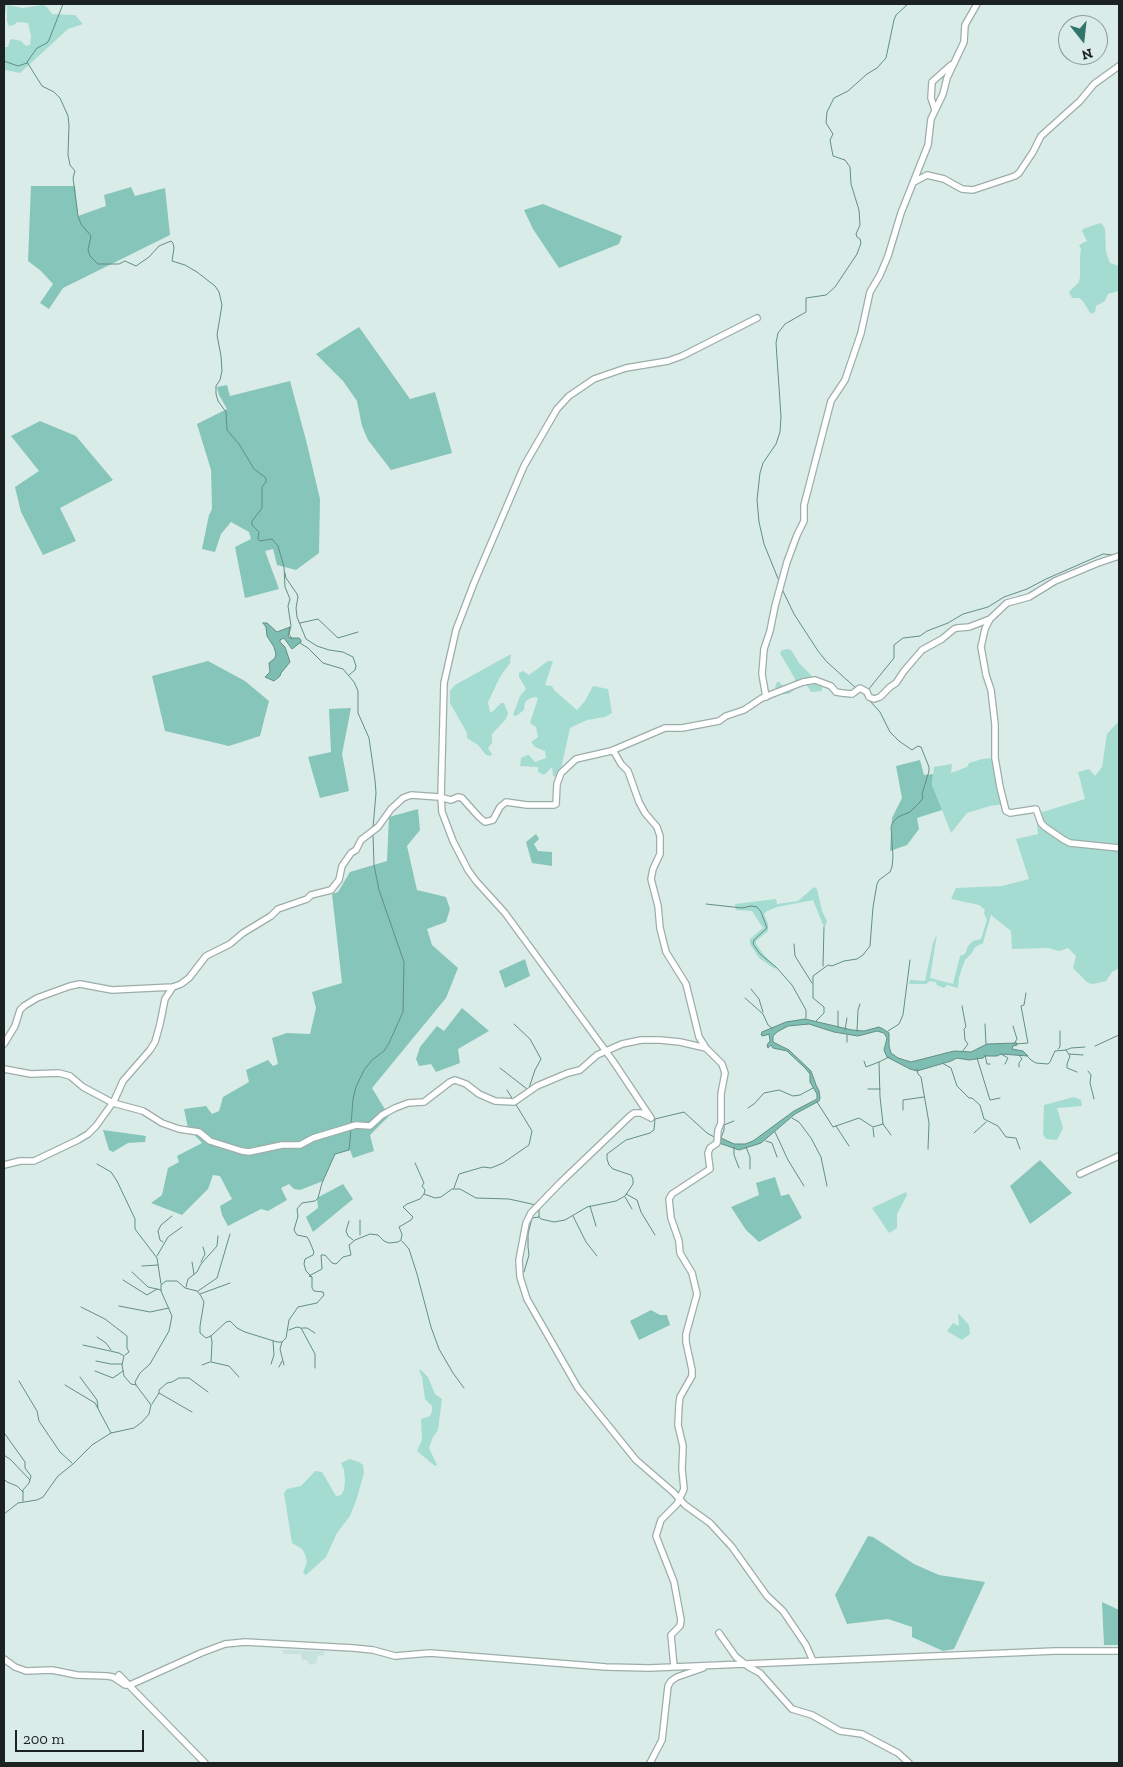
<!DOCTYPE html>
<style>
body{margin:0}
#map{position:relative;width:1123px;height:1767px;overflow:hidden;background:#daece8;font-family:"Zilla Slab",serif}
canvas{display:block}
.frame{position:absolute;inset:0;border:5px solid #1c2221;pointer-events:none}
.north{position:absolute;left:1058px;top:15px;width:50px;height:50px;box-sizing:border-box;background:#daece8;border:1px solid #8e9b98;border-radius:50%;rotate:164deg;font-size:14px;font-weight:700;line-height:20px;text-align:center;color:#1c2221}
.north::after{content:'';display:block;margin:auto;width:18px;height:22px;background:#31766a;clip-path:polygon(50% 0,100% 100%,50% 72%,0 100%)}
.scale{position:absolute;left:15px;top:1730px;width:129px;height:22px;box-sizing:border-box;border:2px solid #1c2221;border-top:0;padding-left:6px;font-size:15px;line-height:18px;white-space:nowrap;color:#1c2221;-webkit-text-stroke:4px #daece8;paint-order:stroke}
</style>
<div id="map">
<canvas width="1123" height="1767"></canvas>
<div class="frame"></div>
<div class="north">N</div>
<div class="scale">200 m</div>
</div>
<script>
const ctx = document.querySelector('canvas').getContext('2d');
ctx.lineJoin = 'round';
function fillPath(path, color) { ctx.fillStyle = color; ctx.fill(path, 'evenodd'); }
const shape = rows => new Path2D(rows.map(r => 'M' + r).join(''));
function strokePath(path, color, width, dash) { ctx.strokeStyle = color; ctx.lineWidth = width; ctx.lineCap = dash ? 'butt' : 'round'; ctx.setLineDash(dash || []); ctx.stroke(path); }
fillPath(shape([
 [283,1650,324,1651,324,1655,318,1656,316,1663,310,1665,307,1660,302,1660,301,1654,283,1654]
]), '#c7e1db');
fillPath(shape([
 [7,5,23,8,43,5,47,7,52,14,75,15,83,24,68,29,20,73,5,70,4,69,4,47,8,47,10,40,12,39,21,41,26,46,30,45,31,36,28,23,17,22,14,25,9,26,7,21],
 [1100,223,1103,225,1105,229,1106,252,1110,263,1119,266,1119,291,1108,294,1105,301,1096,306,1095,312,1091,314,1082,300,1079,298,1072,298,1069,292,1079,282,1080,277,1080,256,1081,249,1079,245,1087,241,1082,231,1083,229],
 [788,649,791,650,799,663,822,686,822,691,811,692,806,684,796,688,789,694,780,694,775,687,777,682,779,682,783,686,787,686,794,682,795,679,780,653,782,650],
 [511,654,510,663,500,677,488,702,490,712,492,712,501,703,504,703,508,713,506,719,492,734,492,743,488,748,492,754,491,756,486,755,478,745,467,738,467,733,450,703,450,691,455,685],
 [548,661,553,661,545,685,552,686,554,690,577,710,585,701,593,686,608,689,612,713,605,717,587,720,570,728,559,778,553,776,552,767,544,775,538,772,538,767,520,766,521,758,525,756,529,755,535,762,546,758,545,751,535,747,531,742,538,737,536,727,530,723,538,698,534,697,529,699,525,702,524,710,516,716,513,715,520,696,526,689,519,677,519,673,523,671,529,675],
 [1117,723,1119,723,1119,968,1112,972,1106,981,1093,984,1088,983,1073,968,1076,956,1068,948,1059,951,1048,948,1012,949,1011,931,991,915,983,943,975,947,972,953,965,960,959,977,958,988,947,985,944,988,937,985,936,982,930,981,926,984,909,984,910,980,925,981,933,943,937,934,930,978,953,984,960,956,965,954,968,946,973,941,981,939,987,920,984,913,985,910,979,905,951,899,956,888,1002,886,1029,879,1016,839,1038,834,1036,814,1085,799,1078,772,1089,769,1095,776,1102,767,1107,734],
 [995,758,1004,804,990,806,967,813,951,833,932,785,934,767,952,764,951,773,967,767,969,763,982,759],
 [814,887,817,889,822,911,827,921,826,925,824,927,813,900,777,907,767,911,764,914,768,924,768,931,756,941,756,944,764,955,776,967,775,969,759,958,750,944,750,939,763,928,752,911,736,910,735,904,776,899,777,904,798,901],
 [1074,1097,1081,1100,1082,1106,1057,1108,1063,1128,1057,1140,1046,1139,1043,1134,1044,1105],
 [906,1192,907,1195,897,1214,897,1228,889,1233,872,1208],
 [958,1313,969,1325,970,1334,962,1340,947,1331,953,1323,959,1326],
 [419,1370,421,1370,428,1377,435,1394,442,1399,438,1430,433,1437,429,1448,437,1465,435,1466,417,1451,422,1440,421,1419,430,1416,432,1411,432,1406,425,1399,422,1377],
 [350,1459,359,1462,363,1465,364,1473,356,1501,350,1516,337,1533,326,1557,306,1575,303,1573,307,1562,305,1554,302,1549,292,1543,284,1493,287,1489,301,1486,315,1471,322,1472,336,1496,341,1495,344,1490,345,1481,344,1470,341,1463]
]), '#a4dcd1');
fillPath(shape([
 [31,186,75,186,78,216,106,206,104,195,131,187,135,196,165,188,170,235,63,288,49,309,40,303,53,284,41,271,28,261],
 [543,204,622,236,619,244,559,268,533,229,524,210],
 [359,327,410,399,435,392,452,453,391,470,368,440,362,426,357,401,343,381,316,354],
 [290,381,306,440,320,499,319,553,296,570,277,565,273,549,265,551,279,589,245,598,235,547,251,539,249,532,231,522,221,534,215,552,202,549,209,515,212,509,211,470,197,424,227,409,219,395,217,387,227,385,230,396],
 [40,421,76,436,113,480,60,508,76,541,43,555,21,512,15,487,39,471,11,436],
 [208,661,245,681,269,701,260,736,229,746,165,731,152,676],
 [351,708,342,754,349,791,320,798,308,757,331,752,329,709],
 [920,760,924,775,933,774,932,785,942,810,917,818,919,829,907,845,890,851,892,818,902,798,896,766],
 [418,809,420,830,407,846,417,890,446,897,450,909,446,922,427,929,432,945,458,968,446,998,372,1088,389,1116,370,1135,374,1151,353,1158,350,1150,335,1154,323,1181,300,1190,294,1189,289,1184,281,1188,287,1200,268,1211,261,1209,228,1226,222,1215,220,1206,232,1199,220,1176,213,1175,208,1189,182,1215,151,1203,162,1195,168,1168,179,1162,177,1156,202,1143,188,1128,184,1109,206,1106,212,1114,219,1111,223,1097,249,1082,246,1070,268,1060,273,1066,278,1064,272,1038,287,1033,310,1034,316,1008,312,992,342,983,332,894,338,892,350,872,387,861,389,817],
 [536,834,539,839,534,844,538,851,552,852,552,866,532,863,526,842],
 [525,959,530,976,505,988,499,971],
 [462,1008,489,1031,458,1049,460,1063,436,1072,431,1064,419,1066,416,1059,420,1047,437,1026,444,1031],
 [103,1130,146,1136,145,1142,128,1143,113,1152,109,1150],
 [1040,1160,1072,1193,1030,1224,1010,1186],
 [775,1177,781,1196,789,1194,802,1218,759,1242,746,1230,731,1207,759,1195,756,1183],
 [343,1184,353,1199,313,1232,306,1217,318,1208,317,1198],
 [651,1310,660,1315,667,1315,670,1325,639,1340,630,1321],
 [868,1536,873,1537,914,1564,939,1575,985,1582,954,1649,943,1651,912,1637,912,1627,888,1619,847,1624,835,1595],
 [1102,1602,1119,1610,1119,1645,1104,1645]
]), '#86c5b9');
const water = shape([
 [263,623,267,623,277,632,290,627,288,636,290,638,299,638,301,640,301,642,292,649,284,638,280,640,280,642,285,647,290,662,281,673,280,676,274,681,265,677,270,672,269,663,275,658,276,654,274,647,267,636,266,627,263,623],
 [805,1019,852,1030,864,1031,879,1027,883,1029,889,1033,889,1046,891,1053,898,1058,911,1062,954,1051,971,1052,987,1044,1017,1043,1017,1045,1013,1046,1012,1049,1023,1051,1028,1056,1001,1054,997,1056,985,1056,983,1058,969,1060,957,1058,951,1061,917,1071,910,1069,887,1057,884,1050,887,1038,884,1033,877,1031,858,1036,834,1032,809,1024,788,1026,777,1032,773,1036,773,1042,789,1050,811,1071,816,1085,819,1091,820,1098,819,1101,795,1114,761,1143,739,1150,719,1143,718,1140,721,1138,734,1144,745,1144,753,1141,794,1111,817,1099,817,1094,810,1082,810,1074,805,1068,787,1051,773,1048,771,1045,768,1048,767,1045,770,1041,769,1034,763,1036,761,1035,762,1032,786,1022,805,1019]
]);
fillPath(water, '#7ebdb1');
strokePath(water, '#618e86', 1);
strokePath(shape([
 [63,4,49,40,47,43,37,48,27,62,42,86,54,92,60,98,68,116,69,125,68,155,70,165,75,171,73,178,78,216,81,224,91,236,88,250,90,256,98,264,119,264,125,261,136,266,149,257,159,246,171,241,173,243,174,248,172,261,185,265,197,272,215,286,219,292,222,305,217,335,221,356,222,371,220,380,216,386,216,394,218,401,226,412,227,430,239,444,254,469,266,478,266,482,262,487,262,508,252,521,252,525,259,532,258,539,260,541,272,539,278,546,284,567,285,587,290,599,288,606,291,626,289,634,292,639],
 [4,27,5,4],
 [4,61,18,66,27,63],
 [285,573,286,578,297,594,298,597,296,608,297,617,306,639,317,646,329,650,343,652,353,657,356,666,355,670,349,675],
 [779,581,764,544,759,522,757,500,760,473,763,463,776,444,780,432,781,417,776,343,778,333,785,324,806,312,806,298,826,295,835,287,857,254,861,243,860,239,857,237,856,234,860,225,859,210,851,184,850,167,845,160,833,156,830,140,833,134,826,123,827,112,834,98,848,91,867,74,877,68,886,58,894,20,896,15,908,4],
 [782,589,794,614,818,651,827,662,857,689],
 [300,623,318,619,338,638,358,632],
 [300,643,308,648,323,663,343,669,354,682,358,691,358,713,369,738,375,780,376,793,373,828],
 [868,690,894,658,894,645,903,638,920,636,927,631,948,623,963,614,988,607,1004,597,1027,589,1046,579,1103,554,1114,555],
 [860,691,866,696],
 [706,904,742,908,751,906,757,907,761,912,767,928,754,940,753,944,760,954,776,967,792,985,806,1010,806,1018],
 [794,944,795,956,812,983],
 [823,966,824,927],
 [751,989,759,999,763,1012],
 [1118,997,1119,998],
 [745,998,763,1014,768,1025,772,1028],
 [962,1006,966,1027,964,1029,965,1040,968,1044,962,1052],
 [816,1021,824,1013,824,1007,813,998,813,976,828,965,832,966,844,961,857,959,863,955,870,946,873,907,877,884,879,880,890,872,892,867,893,857,891,827,893,822,898,817,910,812,920,802,923,798,922,794,929,771,929,767,921,747,918,746,912,750,899,741,890,732,880,712,869,700],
 [514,1024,530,1039,541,1059,535,1070,529,1088],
 [985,1024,986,1044],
 [1013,1026,1017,1039,1014,1044],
 [838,1027,838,1011],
 [845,1030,847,1018],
 [857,1031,858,1010,860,1004],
 [888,1031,899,1024,903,1015,910,960],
 [847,1042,847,1035],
 [1016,1044,1028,1043,1021,1006,1024,1005,1026,993],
 [1095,1046,1119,1035],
 [1058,1049,1060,1047,1060,1031],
 [1066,1050,1071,1048,1085,1047],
 [1001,1054,1008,1058,1005,1064],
 [1069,1054,1083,1055],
 [985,1055,987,1064,990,1064],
 [1019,1055,1022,1059,1019,1063,1019,1067],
 [1027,1056,1031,1060,1036,1063,1048,1064,1050,1062,1055,1051,1066,1050,1070,1056,1067,1064,1067,1068,1077,1072],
 [889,1057,879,1062,880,1097,883,1124,891,1135],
 [977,1058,990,1100,1000,1098],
 [864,1061,866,1067,879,1062],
 [942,1063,951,1068,957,1086,969,1098,972,1098,980,1105,984,1119,998,1126,1006,1137,1016,1138,1020,1149],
 [500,1068,527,1089],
 [917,1069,918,1074,921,1077,929,1123,928,1149],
 [1088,1071,1091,1075,1090,1083,1094,1099],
 [868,1089,880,1089],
 [507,1090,513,1100],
 [817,1102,833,1127,859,1118,873,1127,883,1124],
 [748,1108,754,1104,764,1093,779,1090,793,1096,800,1095,813,1088],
 [903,1110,903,1100,924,1097],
 [792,1118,799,1122,811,1138,821,1157,827,1186],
 [351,1125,353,1099,356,1087,364,1070,372,1060,384,1051,389,1043,403,1012,404,962,379,890,374,865,373,834],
 [724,1125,734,1121],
 [836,1126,849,1146],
 [873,1128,874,1137],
 [775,1132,788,1160,804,1186],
 [974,1133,986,1122],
 [721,1138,724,1130,724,1122],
 [766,1141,772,1143,777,1157],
 [734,1147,734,1155,739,1168],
 [746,1147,750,1157,750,1169],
 [415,1163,424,1183,422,1186,425,1190,424,1194],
 [97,1164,111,1172,117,1181,135,1219,135,1229,157,1258,161,1284],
 [454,1188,459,1174,483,1167,491,1168,503,1163,529,1145,532,1131,515,1103],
 [626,1194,637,1200,641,1212,655,1235],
 [625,1197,632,1209],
 [590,1206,596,1226],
 [539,1208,539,1217,541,1219,554,1222,565,1220,587,1207,616,1201,625,1196,633,1184,633,1179,631,1175,613,1169,609,1165,607,1159,607,1154,626,1140,650,1133,654,1130,655,1119,684,1112,707,1133,716,1138],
 [573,1216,586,1242,597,1256],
 [360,1220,360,1235],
 [349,1221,346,1231,348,1236,353,1240],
 [402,1241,409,1249,417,1274,431,1327,439,1349,453,1373,464,1388],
 [163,1242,160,1240,158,1231,161,1225,172,1216],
 [157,1256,168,1237,182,1227],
 [192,1262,194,1274],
 [201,1262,205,1254,203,1247],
 [142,1266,158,1265],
 [132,1272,148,1287,161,1290],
 [524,1272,529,1255,528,1247,528,1234,532,1218,539,1217],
 [312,1277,306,1271,304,1264,305,1259,313,1255,314,1252,309,1240,307,1237,297,1235,294,1230,298,1216,297,1209,302,1203,315,1201,318,1198,322,1183,335,1154,349,1150,351,1129],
 [123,1280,147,1295,157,1289],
 [186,1287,188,1279,197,1272,201,1264,217,1246,218,1236],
 [198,1291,217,1278,230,1234],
 [200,1294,230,1283],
 [119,1306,150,1312,169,1308],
 [81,1307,105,1319,127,1336,127,1348,129,1352,125,1355],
 [302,1328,307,1328,315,1333],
 [289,1330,297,1327,301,1328,315,1354,315,1368],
 [211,1336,212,1342,211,1362,229,1366,239,1377],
 [97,1337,106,1343,111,1350],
 [282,1342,280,1349,284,1365],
 [83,1345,119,1353,124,1356,122,1365,124,1376,131,1384,136,1385],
 [96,1361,111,1364,122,1364],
 [271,1364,274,1355,273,1341],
 [202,1365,210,1362],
 [279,1367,282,1361],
 [95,1371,113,1378,123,1371],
 [80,1377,97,1400,98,1408],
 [19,1381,37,1411,39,1421,60,1452,72,1463],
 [65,1385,95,1403,111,1433],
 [159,1393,159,1390,167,1383,172,1382,179,1378,189,1378,208,1392],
 [152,1404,159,1393,192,1412],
 [5,1434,25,1462,25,1468,31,1476,29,1483,23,1490,23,1501],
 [4,1455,11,1460,30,1480],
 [4,1479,7,1482,17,1486,23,1492],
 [4,1514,18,1503,37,1500,43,1497,58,1476,73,1464,92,1445,111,1433,134,1428,142,1422,149,1414,151,1405,136,1385,135,1382,140,1373,150,1364,169,1331,172,1316,161,1291,161,1285,166,1281,177,1281,185,1288,197,1291,201,1296,204,1302,200,1326,200,1333,206,1338,211,1336,226,1322,230,1321,237,1328,245,1332,277,1342,282,1342,286,1338,289,1320,298,1307,317,1303,324,1295,323,1292,314,1291,312,1288,312,1277,309,1276,322,1269,321,1255,325,1255,332,1263,336,1264,343,1257,351,1255,349,1245,355,1240,370,1234,378,1235,384,1241,389,1243,398,1242,401,1240,402,1234,399,1227,411,1220,413,1217,403,1207,407,1204,420,1199,424,1194,435,1198,441,1197,452,1189,460,1189,476,1198,509,1199,536,1205]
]), '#618e86', 1);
const minor = shape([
 [935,110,931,98,932,82,951,65],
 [914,182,927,175,944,179,962,189,973,190,1015,176,1019,173,1033,152,1041,136,1080,101,1094,84,1119,66],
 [990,619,985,629,981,647,986,675,991,690,995,724,995,758,1000,787,1006,811,1010,813,1036,809,1041,823,1045,827,1064,840,1070,843,1119,848],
 [766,697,762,674,764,649,770,631,775,606,787,562,797,535,804,521,804,505,831,401,845,380,861,333,870,292,880,275,888,256,901,213,928,145,931,119,943,94,947,78,964,42,965,25,977,4],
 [613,750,621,764,628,771,639,802,645,813,657,827,660,836,660,854,653,869,651,879,658,906,660,928,666,952,686,984,699,1037,706,1048,722,1064,725,1073,721,1094,721,1123,718,1130,717,1143,710,1148,708,1153,710,1169,672,1194,669,1199,671,1218,679,1241,680,1253,692,1273,697,1294,686,1334,686,1342,692,1370,692,1376,680,1397,679,1405,678,1425,683,1446,682,1469,684,1489,677,1504,661,1520,656,1536,674,1582,681,1620,680,1626,671,1635,674,1667],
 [4,1044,15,1026,20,1010,24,1006,37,998,70,986,80,984,112,990,173,987,181,984,189,978,206,956,230,944,243,933,271,916,278,909,307,899,311,895,331,890,339,880,342,866,351,853,356,850,361,840,378,827,391,809,403,798,411,795,439,797,451,800,458,797,462,798,479,817,485,822,493,820,500,807,506,802,527,805,554,805,556,804,557,784,561,773,576,759,611,751,665,728,682,728,719,721,726,716,744,710,762,698,803,682,815,680,831,686,836,692,842,693,852,694,860,688,867,692,869,697,874,699,880,697,890,687,896,683,904,671,922,650,942,639,954,629,957,628,969,627,990,619,1007,603,1029,597,1055,581,1098,563,1119,556],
 [4,1069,31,1074,59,1073,70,1076,83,1087,113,1103,143,1111,162,1123,179,1129,199,1132,210,1141,242,1151,249,1152,282,1145,300,1145,313,1138,356,1125,370,1126,382,1115,395,1108,408,1103,424,1102,450,1082,455,1080,466,1084,479,1094,495,1101,514,1102,537,1086,568,1073,580,1070,597,1055,622,1044,641,1040,660,1040,680,1042,706,1048],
 [649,1117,641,1113,634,1113,630,1116,560,1183,531,1213,526,1223,519,1260,520,1277,527,1299,578,1388,636,1460,673,1492,685,1505,710,1523,732,1547,767,1596,783,1611,806,1645,813,1661],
 [651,1118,613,1061,505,913,476,881,468,870,453,841,442,812,441,797,444,683,456,630,474,583,524,466,557,409,569,396,594,379,626,368,668,361,682,356,757,318],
 [4,1165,20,1161,34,1161,78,1140,88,1134,96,1126,114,1101,123,1081,150,1050,155,1042,160,1024,165,999,173,987],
 [1080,1174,1119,1156],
 [719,1633,736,1657,749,1667,760,1673,792,1709,812,1715,840,1731,862,1734,898,1753,909,1763],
 [4,1659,15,1667,26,1671,52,1670,77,1675,107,1676,113,1677,125,1685,130,1685,201,1653,225,1644,245,1642,353,1648,373,1650,395,1656,430,1653,606,1667,649,1668,1055,1651,1119,1651],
 [119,1675,205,1763],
 [650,1763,662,1740,668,1686,671,1681,677,1677,703,1668]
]);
strokePath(minor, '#9dada9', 8);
strokePath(minor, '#fff', 5.5);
</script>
